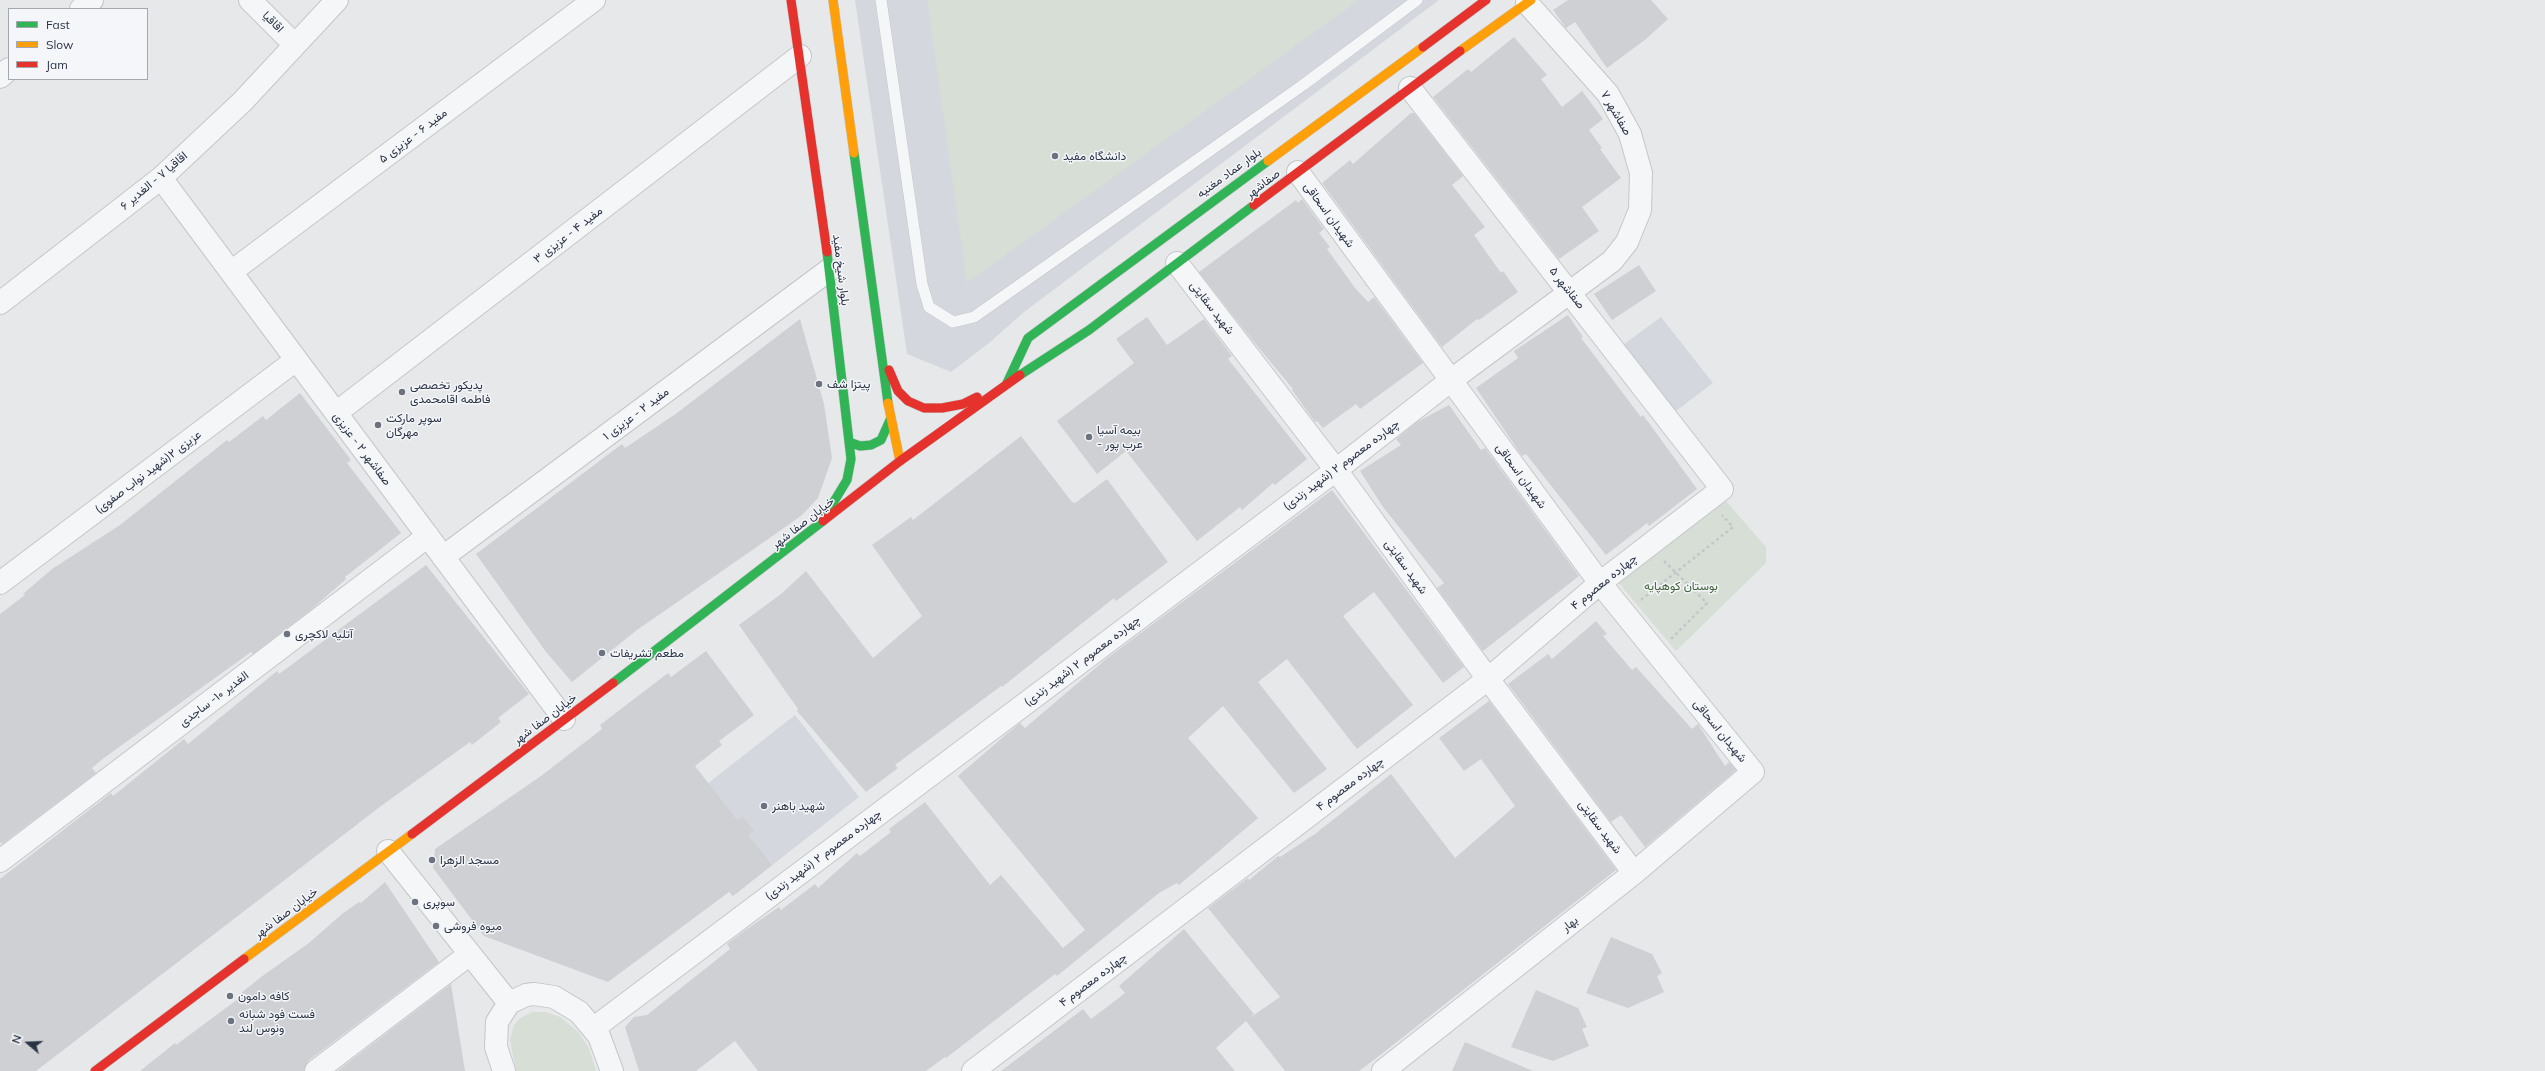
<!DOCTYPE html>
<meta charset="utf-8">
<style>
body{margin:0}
#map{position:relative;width:2545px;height:1071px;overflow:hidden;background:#e6e8ea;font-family:Mulish,sans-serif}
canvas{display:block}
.legend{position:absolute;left:8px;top:8px;width:140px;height:72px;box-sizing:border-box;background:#f4f6f9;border:1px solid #a4a8b1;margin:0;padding:5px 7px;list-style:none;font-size:12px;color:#2b3445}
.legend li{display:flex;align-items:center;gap:8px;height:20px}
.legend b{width:20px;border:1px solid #a4a8b1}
.north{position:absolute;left:8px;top:1023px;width:40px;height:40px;-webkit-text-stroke:3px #f4f6f9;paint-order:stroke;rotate:289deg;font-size:11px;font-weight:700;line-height:16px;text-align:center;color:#2b3445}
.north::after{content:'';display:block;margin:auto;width:14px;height:18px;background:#2b3445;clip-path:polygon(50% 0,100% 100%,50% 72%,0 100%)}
</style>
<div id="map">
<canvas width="2545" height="1071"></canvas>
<ul class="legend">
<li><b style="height:5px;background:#30b455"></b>Fast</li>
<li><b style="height:5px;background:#ff9f0a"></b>Slow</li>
<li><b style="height:5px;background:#e5322d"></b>Jam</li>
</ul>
<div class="north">N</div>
</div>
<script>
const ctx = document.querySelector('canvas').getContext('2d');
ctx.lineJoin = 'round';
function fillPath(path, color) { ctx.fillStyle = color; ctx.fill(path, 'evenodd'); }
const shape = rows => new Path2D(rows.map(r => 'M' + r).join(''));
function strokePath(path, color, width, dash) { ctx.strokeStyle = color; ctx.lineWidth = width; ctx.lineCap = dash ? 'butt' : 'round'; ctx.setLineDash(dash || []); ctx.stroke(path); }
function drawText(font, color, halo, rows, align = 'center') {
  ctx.font = font + ' Mulish,Vazirmatn,sans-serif'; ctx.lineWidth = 3; ctx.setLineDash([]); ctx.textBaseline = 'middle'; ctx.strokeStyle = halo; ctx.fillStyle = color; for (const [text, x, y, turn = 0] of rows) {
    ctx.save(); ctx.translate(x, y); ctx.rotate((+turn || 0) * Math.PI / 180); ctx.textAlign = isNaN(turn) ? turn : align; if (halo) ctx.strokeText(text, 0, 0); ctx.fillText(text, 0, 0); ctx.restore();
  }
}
fillPath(shape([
 [855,0,1439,0,1024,312,989,343,951,372,907,354],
 [1661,317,1713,383,1672,414,1620,347],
 [795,715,859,797,733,896,669,814]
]), '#d4d7dd');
fillPath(shape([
 [927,0,1359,0,967,283],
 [1726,501,1766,547,1766,563,1676,651,1617,581],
 [532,1012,545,1012,560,1017,578,1032,589,1048,596,1071,516,1071,510,1040,514,1025,519,1019]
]), '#d6ded6');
fillPath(shape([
 [1568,0,1651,0,1668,19,1646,39,1607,68,1575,22,1566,28,1553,10],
 [1514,37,1547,75,1541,79,1562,107,1582,91,1603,119,1589,130,1602,148,1600,149,1621,178,1582,207,1599,231,1559,259,1433,97,1468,69,1471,72],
 [1411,113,1414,113,1463,176,1452,185,1485,227,1474,235,1501,273,1503,271,1518,292,1479,320,1477,319,1442,347,1322,183,1350,160,1353,164],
 [1302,199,1324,229,1319,233,1330,247,1327,249,1355,288,1368,302,1374,297,1423,363,1360,409,1356,404,1323,428,1317,421,1315,422,1292,390,1293,389,1253,341,1199,272,1296,200,1298,203],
 [1639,265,1656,291,1612,320,1594,294],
 [1568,315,1583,337,1581,338,1641,417,1643,415,1697,489,1649,526,1647,523,1606,555,1526,454,1522,456,1476,388,1518,358,1514,351],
 [1147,317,1167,345,1204,319,1232,356,1228,359,1307,459,1275,485,1273,483,1242,510,1240,507,1197,541,1126,451,1097,474,1057,421,1134,363,1116,339],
 [800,319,824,404,832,458,818,498,802,515,774,535,637,630,572,682,546,652,476,554,622,444,625,448,677,413],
 [300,393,351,460,347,463,401,533,345,577,346,579,313,608,253,654,251,652,104,758,92,768,96,773,2,844,0,842,0,614,25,595,23,594,52,569,120,525,227,440,229,442,263,416,266,420],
 [1449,405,1481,450,1485,448,1579,576,1483,651,1437,588,1444,583,1383,507,1360,471,1401,445,1396,439,1417,422],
 [1021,436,1072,502,1075,503,1107,479,1168,562,1116,601,1114,598,1002,687,1001,686,895,765,898,768,866,792,797,711,798,709,739,625,781,594,806,571,873,658,922,616,872,545,911,517,913,520],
 [1332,490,1464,667,1443,683,1374,592,1343,616,1413,705,1357,749,1287,659,1258,682,1327,769,1294,793,1223,706,1188,738,1258,818,1179,885,1177,883,1159,893,1057,976,1055,974,946,1058,945,1057,926,1071,758,1071,735,1041,696,1071,639,1071,625,1027,634,1017,647,1015,730,949,727,944,744,931,779,907,781,910,815,884,818,888,857,853,860,856,891,832,889,829,925,802,990,885,1001,875,1063,948,1085,930,958,776,1009,732,1020,723,1025,728,1106,659],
 [426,565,529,694,498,718,501,722,472,745,470,742,381,806,36,1071,0,1071,0,879,111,793,113,796,184,739,188,744,277,671,279,674],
 [1596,621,1607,634,1603,636,1632,670,1636,667,1692,729,1698,724,1725,766,1729,762,1736,770,1645,847,1621,815,1611,822,1508,684,1548,654,1552,659],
 [706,651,754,715,719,741,722,745,695,766,737,820,742,816,754,831,748,835,772,865,733,896,729,892,608,982,484,936,433,868,435,849,541,776,602,729,600,725,668,673,671,677],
 [1489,701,1616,870,1379,1056,1359,1071,1285,1071,1246,1021,1216,1048,1235,1071,1001,1071,1083,1009,1091,1019,1111,1004,1125,993,1119,986,1184,929,1254,1014,1248,1019,1280,997,1208,908,1248,878,1249,880,1278,856,1280,857,1315,834,1391,774,1455,858,1515,806,1481,759,1464,771,1439,738],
 [385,882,439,962,308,1061,304,1071,140,1071,175,1043,176,1045,242,996,240,994,261,977,309,943,342,914,359,902,361,903],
 [1611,937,1652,954,1662,973,1657,976,1664,992,1628,1008,1586,993],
 [451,984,465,1071,337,1071],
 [1536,990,1578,1008,1587,1027,1582,1029,1589,1046,1553,1061,1511,1047],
 [1465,1042,1533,1071,1452,1071]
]), '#ced0d3');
const lane = shape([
 [881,0,922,284,929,307,953,322,974,317,1303,85,1417,0]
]);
const street = shape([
 [250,0,295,45],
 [81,9,92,0],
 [0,77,9,69],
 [1298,172,1600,583,1753,772,1634,873,1383,1071],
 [161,178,564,719],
 [1177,263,1336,470,1488,679,1634,873],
 [231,272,594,0],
 [0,303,161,178,242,102,337,0],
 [336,413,800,56],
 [443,557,829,270],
 [0,583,296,360],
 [388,851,509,1003],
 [0,861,428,536],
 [594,1028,1336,470,1450,381,1612,261,1627,242,1640,210,1641,173,1630,134,1608,94,1527,3],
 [316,1071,470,954],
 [504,1071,496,1047,497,1022,509,1003,526,995,534,994,554,997,579,1012,599,1036,612,1071],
 [973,1071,1488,679,1600,583,1722,489,1410,88]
]);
const fast = shape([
 [854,153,888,403],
 [827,252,851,459,847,480,827,513],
 [1020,375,1089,330,1254,205],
 [1007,383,1028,338,1268,161],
 [849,442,860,446,871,445,881,440,890,420],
 [613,683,823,521]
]);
const slow = shape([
 [833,0,854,153],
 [1460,51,1531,0],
 [1268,161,1423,47],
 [888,403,900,461],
 [244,959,412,834]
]);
const jam = shape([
 [791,0,827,252],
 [1423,47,1486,0],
 [1254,205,1460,51],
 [889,370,898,391,908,401,924,408,942,408,963,404,977,397],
 [823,521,900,461,1020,375],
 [412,834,613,683],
 [95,1071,244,959]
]);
strokePath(lane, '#c4c6c8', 12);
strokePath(street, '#c4c6c8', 24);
strokePath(fast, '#c4c6c8', 10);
strokePath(slow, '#c4c6c8', 10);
strokePath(jam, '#c4c6c8', 10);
strokePath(shape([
 [1664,561,1707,603,1671,639],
 [1641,600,1733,527,1722,515]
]), '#c5c6ca', 2.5, [3, 3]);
strokePath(lane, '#f5f6f7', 11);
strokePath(street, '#f5f6f7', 22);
strokePath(fast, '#30b455', 9);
strokePath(slow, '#ff9f0a', 9);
strokePath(jam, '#e5322d', 9);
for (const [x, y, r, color] of [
 [1055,156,4,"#6c737f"],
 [819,384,4,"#6c737f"],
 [402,392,4,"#6c737f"],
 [378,425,4,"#6c737f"],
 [1089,437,4,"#6c737f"],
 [287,634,4,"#6c737f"],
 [602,653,4,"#6c737f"],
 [764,806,4,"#6c737f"],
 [432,860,4,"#6c737f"],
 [415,902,4,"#6c737f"],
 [436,926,4,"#6c737f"],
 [230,996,4,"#6c737f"],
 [231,1021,4,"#6c737f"]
]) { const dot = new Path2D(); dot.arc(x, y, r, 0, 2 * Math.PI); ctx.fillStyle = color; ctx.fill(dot); strokePath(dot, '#f4f6f9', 1.5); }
drawText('12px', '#2b3445', '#f4f6f9', [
 ["اقاقیا",273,22,45],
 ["صفاشهر ۷",1616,113,60],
 ["مفید ۶ - عزیزی ۵",413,136,-37],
 ["بلوار عماد مغنیه",1229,173,-36],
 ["اقاقیا ۷ - الغدیر ۶",154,181,-40],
 ["صفاشهر",1263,184,-37],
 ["شهیدان اسحاقی",1329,215,54],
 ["مفید ۴ - عزیزی ۳",568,235,-38],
 ["بلوار شیخ مفید",841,270,83],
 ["صفاشهر ۵",1567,288,52],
 ["شهید سقایتی",1212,308,52],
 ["مفید ۲ - عزیزی ۱",636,414,-37],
 ["صفاشهر ۲ - عزیزی",362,449,53],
 ["چهارده معصوم ۲ (شهید زندی)",1341,465,-37],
 ["عزیزی ۲(شهید نواب صفوی)",148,472,-37],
 ["شهیدان اسحاقی",1521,476,54],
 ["خیابان صفا شهر",803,523,-38],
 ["شهید سقایتی",1406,567,54],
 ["چهارده معصوم ۴",1604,582,-39],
 ["چهارده معصوم ۲ (شهید زندی)",1082,661,-37],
 ["الغدیر ۱۰- ساجدی",214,699,-37],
 ["خیابان صفا شهر",545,719,-37],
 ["شهیدان اسحاقی",1720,731,51],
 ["چهارده معصوم ۴",1350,784,-37],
 ["شهید سقایتی",1600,827,53],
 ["چهارده معصوم ۲ (شهید زندی)",823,855,-37],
 ["خیابان صفا شهر",286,913,-37],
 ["بهار",1570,924,-38],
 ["چهارده معصوم ۴",1093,980,-37]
]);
drawText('12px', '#2b3445', '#f4f6f9', [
 ["دانشگاه مفید",1063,156],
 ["پیتزا شف",827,384],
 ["پدیکور تخصصی",410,385],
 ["فاطمه اقامحمدی",410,399],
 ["سوپر مارکت",386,418],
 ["مهرگان",386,432],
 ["بیمه آسیا",1097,430],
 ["- عرب پور",1097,444],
 ["آتلیه لاکچری",295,634],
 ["مطعم تشريفات",610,653],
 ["شهید باهنر",772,806],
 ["مسجد الزهرا",440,860],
 ["سوپری",423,902],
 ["میوه فروشی",444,926],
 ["کافه دامون",238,996],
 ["فست فود شبانه",239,1014],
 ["ونوس لند",239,1028]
], 'left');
drawText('12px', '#3f6138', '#f4f6f9', [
 ["بوستان کوهپایه",1681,586]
]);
</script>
